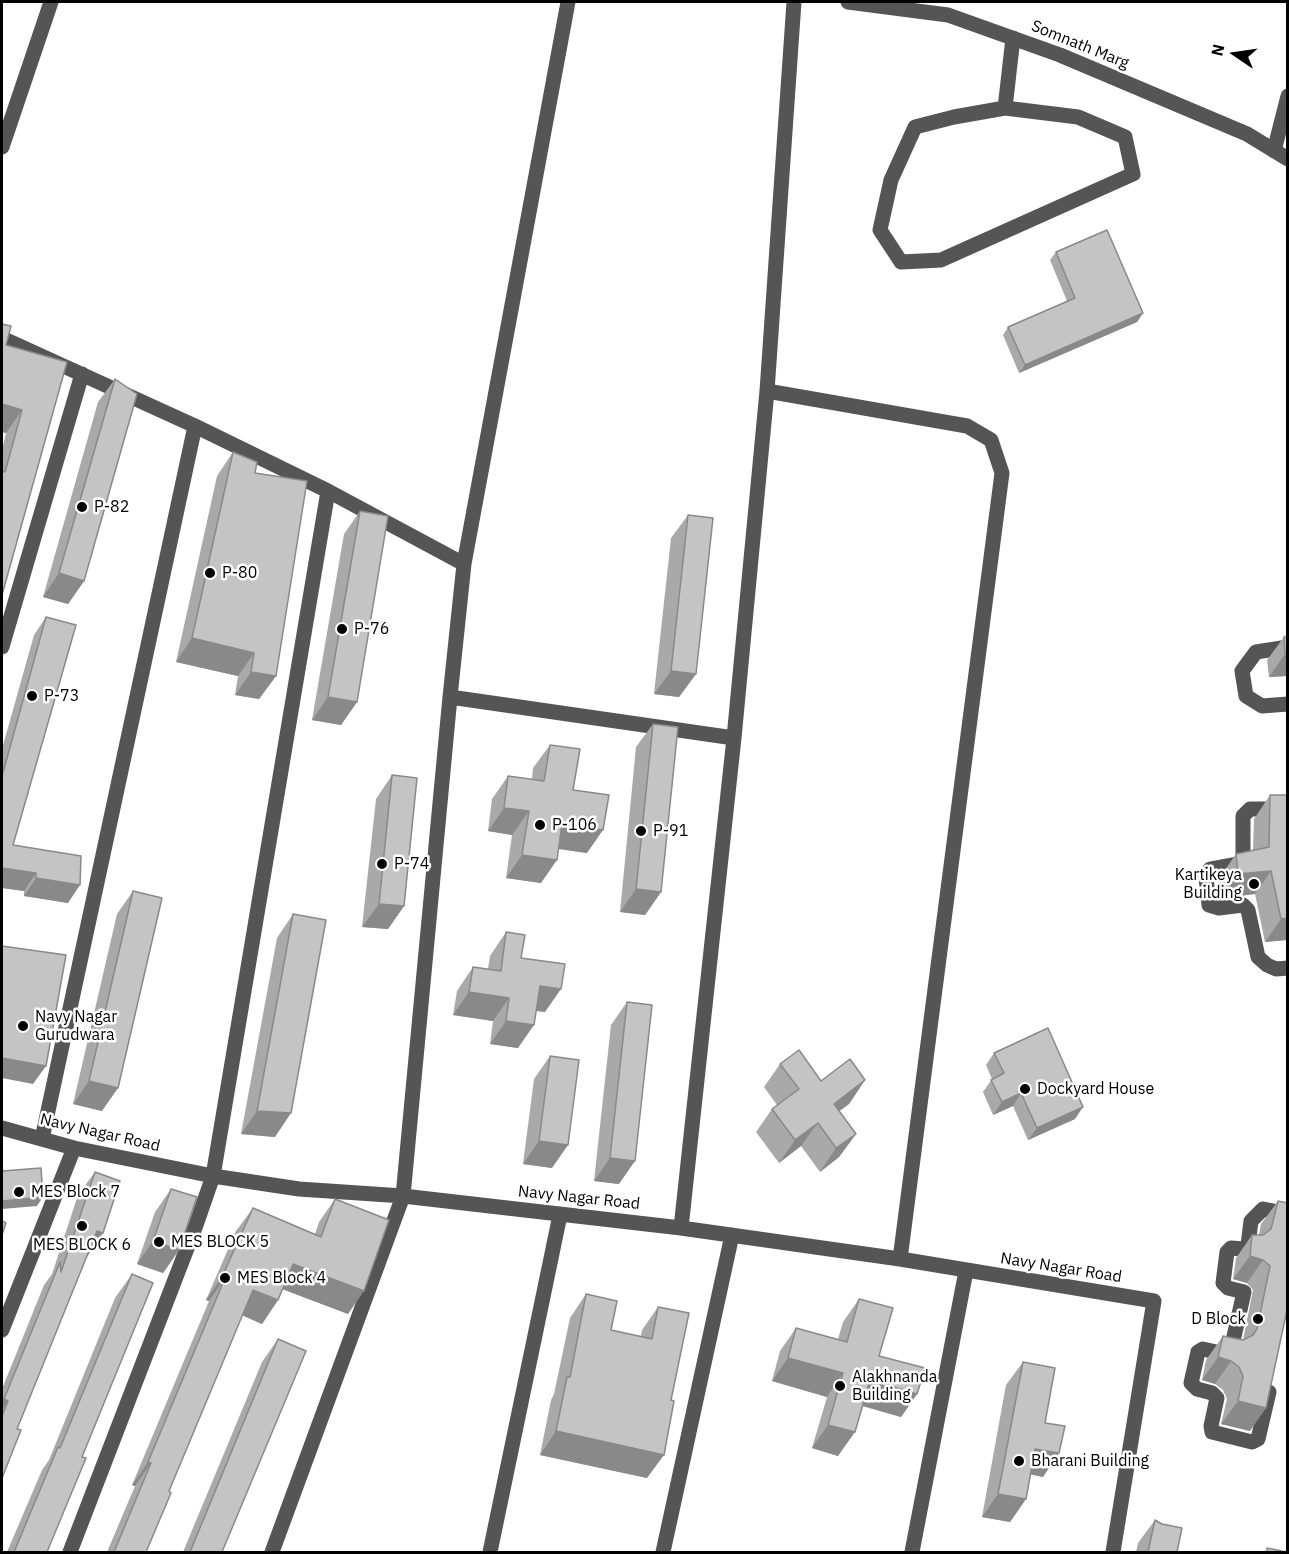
<!DOCTYPE html>
<style>
body{margin:0}
#map{position:relative;width:1289px;height:1554px;overflow:hidden;background:#fff;font-family:"IBM Plex Sans",sans-serif}
canvas{display:block}
.frame{position:absolute;inset:0;border:3px solid #000;pointer-events:none}
.north{position:absolute;left:1205px;top:24px;width:60px;height:60px;-webkit-text-stroke:4px #fff;paint-order:stroke;rotate:283deg;font-size:16px;font-weight:700;line-height:24px;text-align:center;color:#000}
.north::after{content:'';display:block;margin:auto;width:21px;height:27px;background:#000;clip-path:polygon(50% 0,100% 100%,50% 72%,0 100%)}
</style>
<div id="map">
<canvas width="1289" height="1554"></canvas>
<div class="frame"></div>
<div class="north">N</div>
</div>
<script>
const ctx = document.querySelector('canvas').getContext('2d');
ctx.lineJoin = 'round';
const shape = rows => new Path2D(rows.map(r => 'M' + r).join(''));
function strokePath(path, color, width, dash) { ctx.strokeStyle = color; ctx.lineWidth = width; ctx.lineCap = dash ? 'butt' : 'round'; ctx.setLineDash(dash || []); ctx.stroke(path); }
function fillPath(path, color) { ctx.fillStyle = color; ctx.fill(path, 'evenodd'); }
function drawText(font, color, halo, rows, align = 'center') {
  ctx.font = font + ' "IBM Plex Sans",sans-serif'; ctx.lineWidth = 5; ctx.setLineDash([]); ctx.textBaseline = 'middle'; ctx.strokeStyle = halo; ctx.fillStyle = color; for (const [text, x, y, turn = 0] of rows) {
    ctx.save(); ctx.translate(x, y); ctx.rotate((+turn || 0) * Math.PI / 180); ctx.textAlign = isNaN(turn) ? turn : align; if (halo) ctx.strokeText(text, 0, 0); ctx.fillText(text, 0, 0); ctx.restore();
  }
}
strokePath(shape([
 [848,2,948,15,1060,55,1247,134,1288,159],
 [1005,108,954,117,915,127,891,180,880,230,901,262,941,260,1133,174,1125,137,1078,117,1005,108,1013,38],
 [2,147,51,2],
 [1274,151,1288,96],
 [2,338,195,426,328,491,464,564],
 [767,391,967,426,991,440,1002,473,900,1259],
 [2,647,82,374],
 [1288,647,1256,652,1242,671,1246,696,1262,706,1288,704],
 [450,697,734,738],
 [1288,809,1250,809,1243,816,1243,860,1237,864,1210,869,1206,877,1209,905,1219,908,1243,905,1248,910,1258,957,1267,965,1276,969,1288,968],
 [2,1128,74,1148,213,1176,299,1189,403,1196,681,1228,900,1259,1154,1301,1113,1552],
 [42,1139,195,426],
 [681,1228,734,738,767,391,794,2],
 [2,1330,74,1148],
 [1269,1392,1258,1439,1252,1442,1212,1432,1211,1426,1217,1398,1212,1393,1197,1389,1191,1383,1198,1352,1203,1349,1225,1354,1231,1350,1244,1292,1228,1288,1223,1283,1227,1252,1231,1248,1244,1249,1248,1245,1251,1221,1263,1209,1288,1214],
 [70,1552,196,1225,213,1176,328,491],
 [272,1552,403,1196,450,697,464,564,568,2],
 [490,1552,560,1215],
 [663,1552,732,1235],
 [912,1552,966,1271]
]), '#555', 15);
fillPath(shape([
 [1056,252,1143,313,1137,322,1019,373,1003,335,1008,327,1067,301,1050,260],
 [2,324,6,345,67,362,2,595,2,450,6,433,2,432],
 [115,379,84,581,68,604,43,597,98,402],
 [233,452,255,473,276,676,259,699,235,695,238,676,176,662,217,476],
 [360,511,357,702,341,725,312,720,344,534],
 [688,515,696,674,679,697,654,694,671,538],
 [46,617,13,845,68,903,24,896,24,891,2,888,2,749,34,635],
 [1284,637,1287,676,1269,677,1267,660],
 [653,724,661,892,645,915,620,912,636,747],
 [550,745,573,790,587,853,559,849,541,883,506,878,512,835,488,831,492,799,508,776,532,779,533,768],
 [392,775,404,906,388,929,362,927,376,799],
 [1270,795,1287,795,1287,940,1265,942,1255,894,1222,898,1220,877,1236,854,1253,850,1254,819],
 [133,891,102,1111,73,1104,117,914],
 [293,914,275,1137,241,1134,277,938],
 [506,932,521,958,545,1012,536,1011,518,1048,490,1044,493,1021,453,1015,457,991,473,967,488,969,490,956],
 [627,1002,619,1184,594,1181,611,1025],
 [994,1053,1075,1119,1028,1140,1013,1106,993,1115,983,1092,992,1079,986,1065],
 [550,1056,552,1168,523,1164,534,1079],
 [780,1064,821,1081,865,1080,849,1104,839,1111,856,1134,839,1157,820,1172,801,1146,779,1163,756,1132,772,1109,777,1105,764,1087],
 [95,1172,103,1233,88,1254,17,1429,2,1478,2,1389,44,1285,52,1274,78,1195],
 [171,1189,179,1250,163,1273,137,1264,155,1212],
 [335,1199,348,1314,282,1289,278,1300,262,1324,242,1315,169,1491,146,1552,107,1552,135,1486,132,1485,209,1301,206,1300,236,1231,253,1208,315,1234,319,1222],
 [1278,1201,1250,1431,1221,1424,1227,1399,1223,1390,1215,1384,1202,1380,1206,1360,1223,1336,1243,1340,1253,1290,1247,1283,1233,1279,1236,1258,1252,1235,1259,1235,1261,1224],
 [132,1274,82,1457,47,1552,7,1552,42,1470,49,1460,115,1298],
 [586,1294,611,1330,641,1336,642,1330,658,1307,647,1478,540,1455,551,1400,554,1394,570,1318],
 [859,1299,879,1356,917,1394,901,1417,862,1406,838,1456,812,1448,827,1397,772,1381,780,1351,796,1328,838,1339,843,1322],
 [278,1339,222,1552,183,1552,262,1362],
 [1023,1362,1045,1423,1043,1477,1031,1474,1026,1499,1010,1522,982,1517,1006,1385],
 [1155,1520,1177,1552,1136,1552,1138,1543]
]), '#a9a9a9');
fillPath(shape([
 [1143,313,1137,322,1019,373,1025,365],
 [2,404,22,410,6,433,2,432],
 [59,573,84,581,68,604,43,597],
 [192,638,254,653,238,676,176,662],
 [1285,654,1287,654,1287,676,1269,677],
 [671,671,696,674,679,697,654,694],
 [251,672,276,676,259,699,235,695],
 [328,697,357,702,341,725,312,720],
 [504,808,529,811,512,835,488,831],
 [562,824,603,830,587,853,546,847],
 [522,855,557,860,541,883,506,878],
 [2,868,36,873,24,891,2,888],
 [1271,871,1255,894,1222,898,1238,874],
 [36,878,80,885,68,903,24,896],
 [636,889,661,892,645,915,620,912],
 [379,904,404,906,388,929,362,927],
 [1287,918,1287,940,1265,942,1281,919],
 [540,986,561,989,545,1012,524,1009],
 [469,992,509,998,493,1021,453,1015],
 [506,1021,534,1025,518,1048,490,1044],
 [2,1058,46,1066,33,1084,2,1078],
 [865,1080,849,1104,819,1126,834,1104],
 [89,1081,118,1088,102,1111,73,1104],
 [1021,1093,1013,1106,993,1115,1002,1102],
 [1083,1107,1075,1119,1028,1140,1037,1128],
 [257,1111,291,1113,275,1137,241,1134],
 [818,1123,801,1146,779,1163,795,1140],
 [856,1134,839,1157,820,1172,836,1148],
 [539,1141,568,1145,552,1168,523,1164],
 [610,1158,635,1161,619,1184,594,1181],
 [43,1197,37,1206,2,1209,2,1201],
 [97,1231,103,1233,87,1257],
 [153,1241,179,1250,163,1273,137,1264],
 [1250,1256,1263,1260,1247,1283,1233,1279],
 [293,1264,364,1291,348,1314,277,1287],
 [222,1277,225,1278,209,1301,206,1300],
 [253,1290,278,1300,262,1324,237,1313],
 [1218,1357,1231,1361,1215,1384,1202,1380],
 [788,1358,843,1373,827,1397,772,1381],
 [870,1380,917,1394,901,1417,853,1403],
 [4,1399,8,1401,2,1410,2,1403],
 [1238,1401,1266,1408,1250,1431,1221,1424],
 [828,1425,855,1432,838,1456,812,1448],
 [556,1431,664,1455,647,1478,540,1455],
 [1035,1449,1059,1453,1043,1477,1019,1472],
 [148,1462,151,1463,135,1486,132,1485],
 [998,1494,1026,1499,1010,1522,982,1517]
]), '#898989');
const building = shape([
 [1107,230,1143,313,1025,365,1008,327,1075,298,1056,252,1107,230],
 [2,324,11,326,6,345,67,362,2,595,2,471,5,472,22,410,2,404,2,324],
 [115,379,137,394,84,581,59,573,115,379],
 [233,452,257,462,255,473,307,481,276,676,251,672,254,653,192,638,233,452],
 [360,511,388,516,357,702,328,697,360,511],
 [688,515,713,518,696,674,671,671,688,515],
 [46,617,76,625,13,845,81,856,80,885,36,878,36,873,2,868,2,776,46,617],
 [1287,636,1287,654,1285,654,1284,637,1287,636],
 [653,724,678,727,661,892,636,889,653,724],
 [550,745,580,749,573,790,609,795,603,830,562,824,557,860,522,855,529,811,504,808,508,776,544,781,550,745],
 [392,775,417,778,404,906,379,904,392,775],
 [1270,795,1287,795,1287,918,1281,919,1271,871,1238,874,1236,854,1269,847,1270,795],
 [133,891,162,898,118,1088,89,1081,133,891],
 [293,914,326,920,291,1113,257,1111,293,914],
 [506,932,525,935,521,958,565,964,561,989,540,986,534,1025,506,1021,509,998,469,992,473,967,501,971,506,932],
 [2,946,66,955,46,1066,2,1058,2,946],
 [627,1002,652,1005,635,1161,610,1158,627,1002],
 [1048,1028,1083,1107,1037,1128,1021,1093,1002,1102,991,1080,1004,1073,994,1053,1048,1028],
 [799,1050,821,1081,850,1059,865,1080,834,1104,856,1134,836,1148,818,1123,795,1140,772,1109,799,1089,780,1064,799,1050],
 [550,1056,579,1060,568,1145,539,1141,550,1056],
 [41,1168,43,1197,2,1201,2,1171,41,1168],
 [95,1172,120,1181,103,1233,97,1231,17,1429,21,1430,2,1478,2,1416,8,1401,4,1399,60,1262,61,1272,95,1172],
 [171,1189,197,1197,179,1250,153,1241,171,1189],
 [335,1199,389,1220,364,1291,293,1264,278,1300,253,1290,169,1491,171,1493,146,1552,114,1552,151,1463,148,1462,225,1278,222,1277,253,1208,321,1237,335,1199],
 [1278,1201,1287,1203,1287,1310,1266,1408,1238,1401,1243,1376,1239,1367,1231,1361,1218,1357,1223,1336,1243,1340,1253,1335,1257,1329,1270,1266,1263,1260,1250,1256,1252,1235,1263,1235,1271,1229,1278,1201],
 [2,1221,6,1223,2,1235,2,1221],
 [132,1274,153,1283,82,1457,86,1458,47,1552,14,1552,58,1447,60,1448,132,1274],
 [586,1294,617,1301,611,1330,652,1339,658,1307,689,1313,671,1400,674,1401,664,1455,556,1431,567,1377,570,1377,586,1294],
 [859,1299,893,1308,879,1356,925,1368,917,1394,870,1380,855,1432,828,1425,843,1373,788,1358,796,1328,847,1342,859,1299],
 [278,1339,306,1351,222,1552,190,1552,278,1339],
 [1023,1362,1055,1368,1045,1423,1065,1426,1059,1453,1035,1449,1026,1499,998,1494,1023,1362],
 [1155,1520,1162,1524,1182,1528,1177,1552,1148,1552,1155,1520],
 [1267,1548,1287,1552,1267,1552,1267,1548]
]);
fillPath(building, '#c4c4c4');
strokePath(building, '#898989', 1.5);
for (const [x, y, r, color] of [
 [82,507,6,"#000"],
 [210,573,6,"#000"],
 [342,629,6,"#000"],
 [32,696,6,"#000"],
 [540,825,6,"#000"],
 [641,831,6,"#000"],
 [382,864,6,"#000"],
 [1254,884,6,"#000"],
 [23,1026,6,"#000"],
 [1025,1089,6,"#000"],
 [19,1192,6,"#000"],
 [82,1226,6,"#000"],
 [159,1242,6,"#000"],
 [225,1278,6,"#000"],
 [1258,1319,6,"#000"],
 [840,1386,6,"#000"],
 [1019,1461,6,"#000"]
]) { const dot = new Path2D(); dot.arc(x, y, r, 0, 2 * Math.PI); ctx.fillStyle = color; ctx.fill(dot); strokePath(dot, '#fff', 2); }
drawText('16px', '#000', '#fff', [
 ["Somnath Marg",1080,45,22],
 ["Navy Nagar Road",100,1133,13],
 ["Navy Nagar Road",579,1198,6],
 ["Navy Nagar Road",1061,1268,9]
]);
drawText('16px', '#000', '#fff', [
 ["P-82",94,507],
 ["P-80",222,573],
 ["P-76",354,629],
 ["P-73",44,696],
 ["P-106",552,825],
 ["P-91",653,831],
 ["P-74",394,864],
 ["Kartikeya",1242,875,"right"],
 ["Building",1242,893,"right"],
 ["Navy Nagar",35,1017],
 ["Gurudwara",35,1035],
 ["Dockyard House",1037,1089],
 ["MES Block 7",31,1192],
 ["MES BLOCK 5",171,1242],
 ["MES BLOCK 6",82,1245,"center"],
 ["MES Block 4",237,1278],
 ["D Block",1246,1319,"right"],
 ["Alakhnanda",852,1377],
 ["Building",852,1395],
 ["Bharani Building",1031,1461]
], 'left');
</script>
